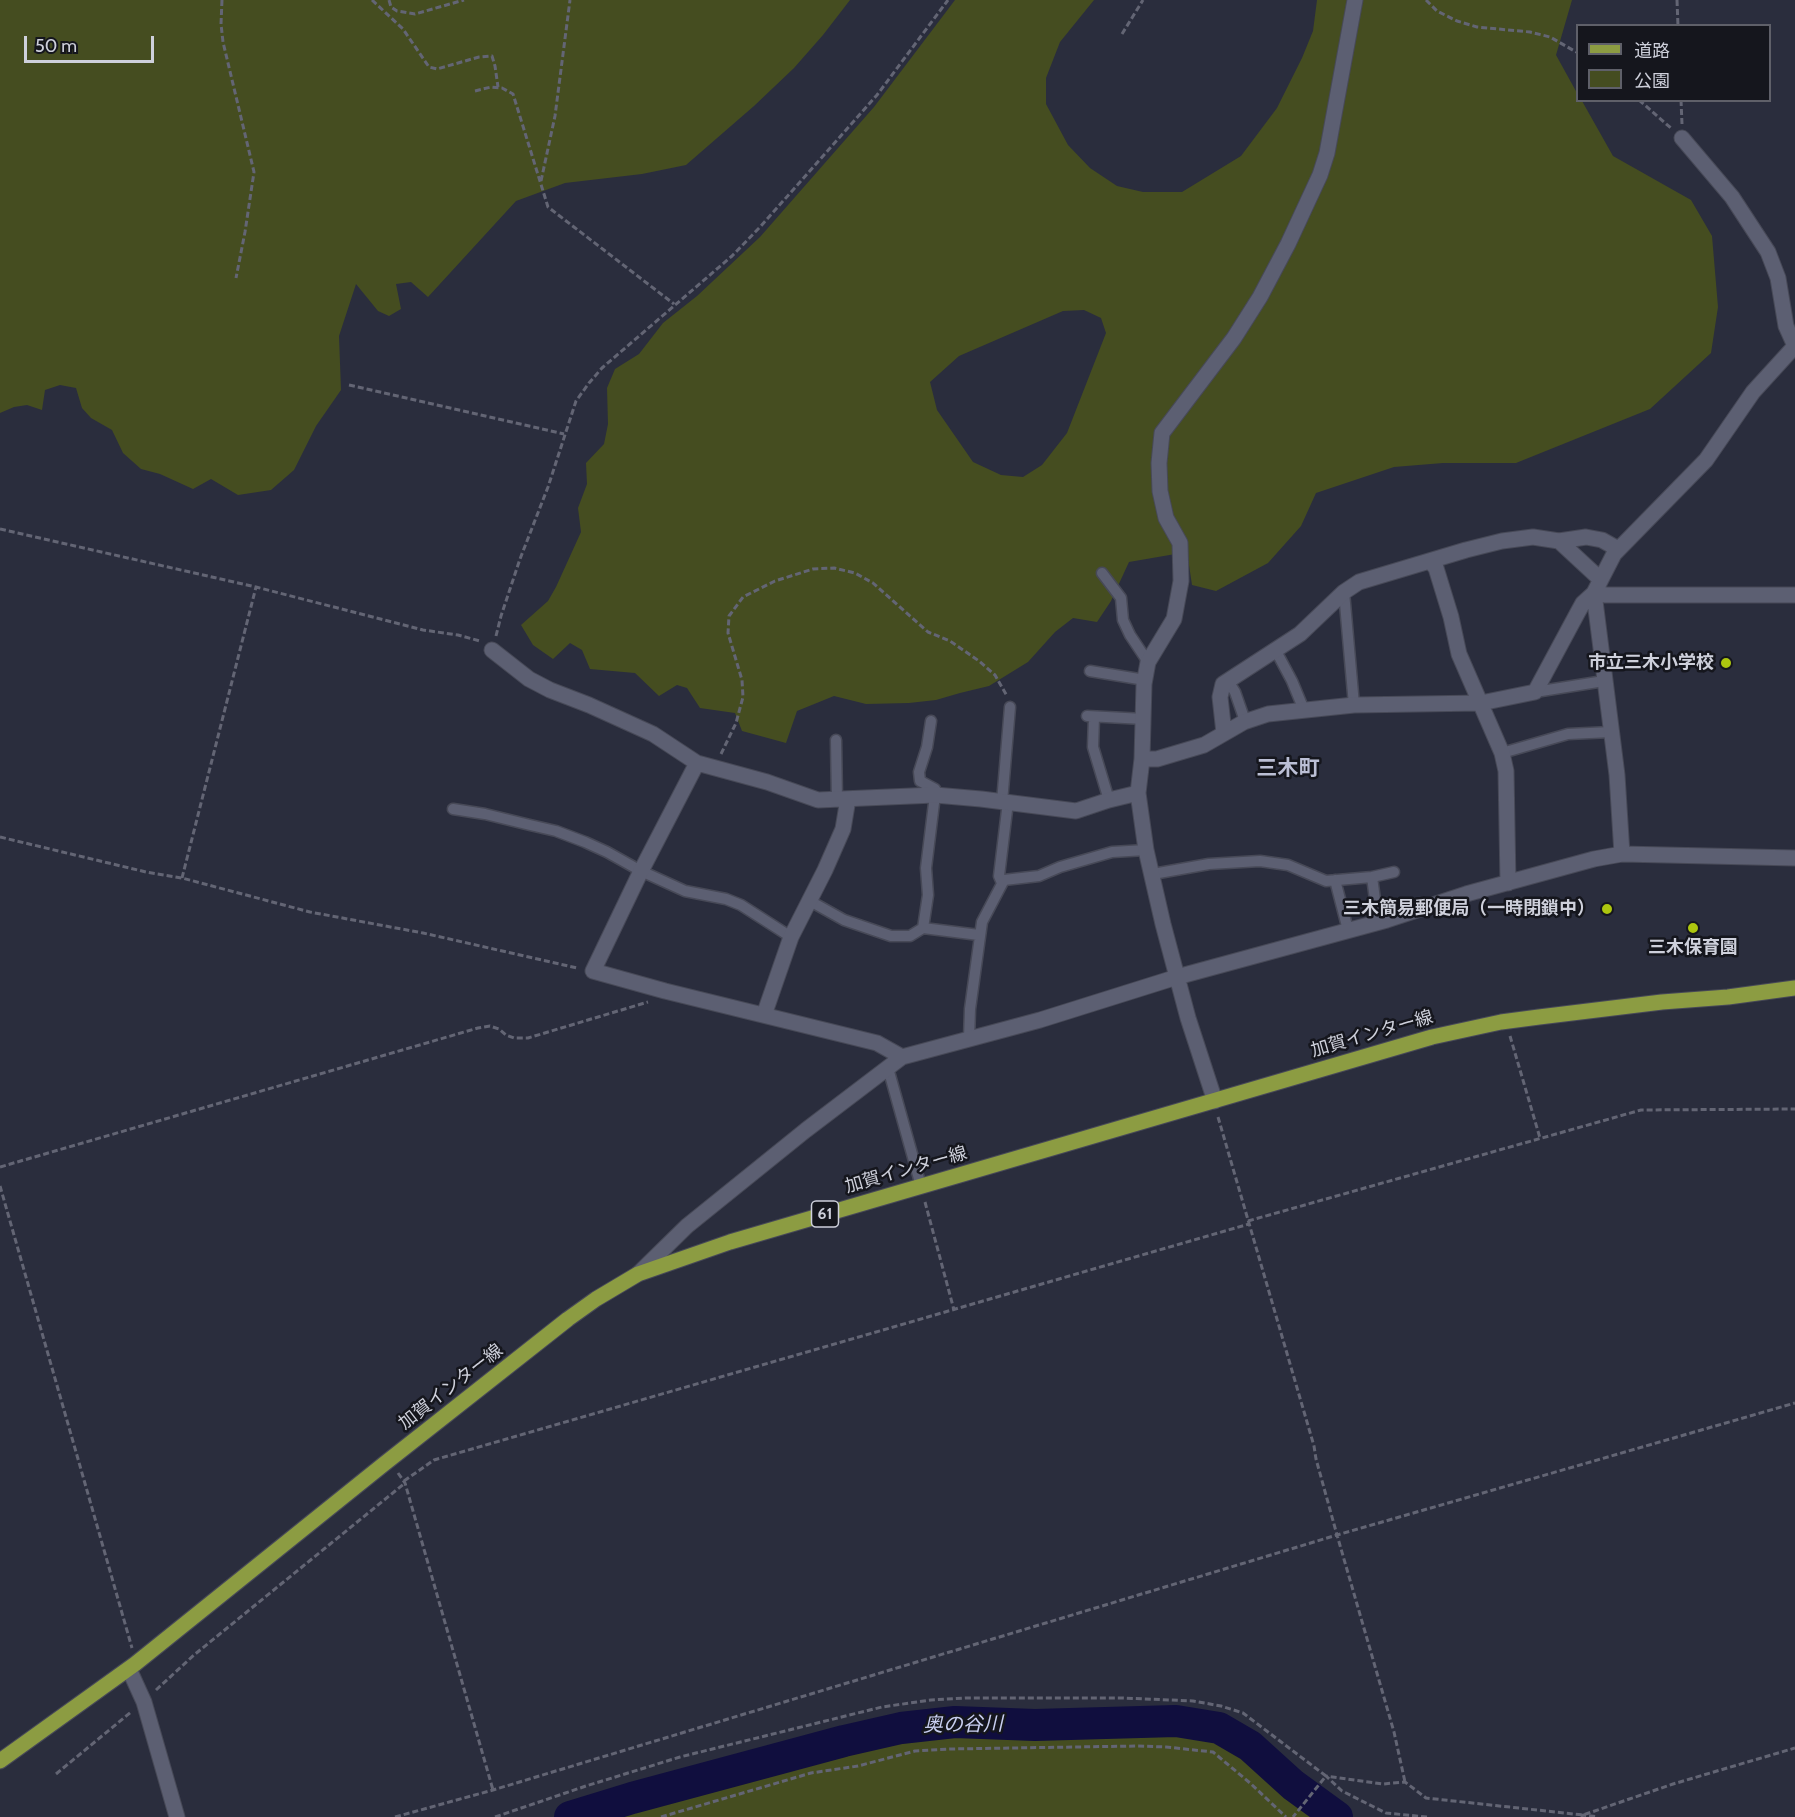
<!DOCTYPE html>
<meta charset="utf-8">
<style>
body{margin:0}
#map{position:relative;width:1795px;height:1817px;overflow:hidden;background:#2a2d3d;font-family:Cabin,"Noto Sans JP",sans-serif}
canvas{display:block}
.legend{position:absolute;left:1576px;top:24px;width:195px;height:78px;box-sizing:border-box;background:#15161d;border:2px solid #5f6069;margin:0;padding:8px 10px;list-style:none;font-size:18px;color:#ced0db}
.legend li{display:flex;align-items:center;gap:12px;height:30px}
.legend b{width:30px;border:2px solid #5f6069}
.scale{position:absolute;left:24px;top:36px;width:130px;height:27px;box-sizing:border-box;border:3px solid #ced0db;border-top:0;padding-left:8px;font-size:18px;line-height:21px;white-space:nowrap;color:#ced0db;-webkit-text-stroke:4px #15161d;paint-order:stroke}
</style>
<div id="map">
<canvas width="1795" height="1817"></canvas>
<ul class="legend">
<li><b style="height:8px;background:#8c9c42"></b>道路</li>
<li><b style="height:16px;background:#454d20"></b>公園</li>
</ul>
<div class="scale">50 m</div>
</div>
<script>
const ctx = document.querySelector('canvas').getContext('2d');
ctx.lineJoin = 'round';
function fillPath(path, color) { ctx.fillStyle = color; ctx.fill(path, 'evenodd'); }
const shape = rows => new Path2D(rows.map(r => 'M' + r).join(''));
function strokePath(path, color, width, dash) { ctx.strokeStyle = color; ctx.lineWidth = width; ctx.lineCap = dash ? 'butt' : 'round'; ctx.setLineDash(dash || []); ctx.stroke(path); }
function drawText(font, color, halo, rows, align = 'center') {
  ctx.font = font + ' Cabin,"Noto Sans JP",sans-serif'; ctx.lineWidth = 5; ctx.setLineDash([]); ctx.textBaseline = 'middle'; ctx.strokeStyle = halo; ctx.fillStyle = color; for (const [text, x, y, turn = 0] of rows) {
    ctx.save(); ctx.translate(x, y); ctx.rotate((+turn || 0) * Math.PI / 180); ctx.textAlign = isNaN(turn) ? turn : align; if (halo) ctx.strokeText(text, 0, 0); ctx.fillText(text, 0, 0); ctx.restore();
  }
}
fillPath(shape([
 [0,0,850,0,823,35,794,68,754,106,686,165,642,174,565,183,516,201,428,297,411,282,396,284,401,309,389,316,378,311,356,284,339,336,341,390,316,426,294,470,271,490,238,495,211,479,193,489,160,474,141,469,123,453,112,430,91,418,82,408,76,388,60,385,45,390,42,410,27,405,14,407,0,413],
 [955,0,1094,0,1060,42,1046,78,1046,104,1068,145,1090,168,1117,186,1143,192,1182,192,1241,156,1277,108,1302,58,1313,31,1317,0,1572,0,1556,55,1577,93,1578,100,1582,101,1613,156,1691,200,1712,236,1718,307,1711,353,1650,409,1516,463,1443,463,1394,467,1316,493,1301,526,1268,563,1216,591,1192,585,1187,552,1129,562,1111,601,1097,622,1073,618,1055,632,1028,662,989,686,960,693,936,700,909,703,866,704,834,696,797,711,786,743,742,731,735,713,700,708,687,688,677,685,659,696,635,673,590,669,582,650,570,643,553,659,533,645,521,625,548,601,556,587,581,532,578,508,587,484,586,463,604,444,608,424,607,388,615,369,639,354,663,323,697,296,760,237,874,107],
 [1084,310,1101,318,1106,333,1067,433,1042,465,1023,477,1001,475,973,462,937,410,930,382,959,356,1063,311],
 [937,1731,1076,1735,1190,1734,1221,1743,1269,1777,1314,1817,609,1817,844,1752]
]), '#454d20');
strokePath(shape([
 [570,1817,632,1798,844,1741,901,1728,955,1722,1035,1725,1176,1721,1219,1728,1250,1746,1293,1785,1337,1817]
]), '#100e3e', 32);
const service = shape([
 [1102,573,1121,598,1123,620,1130,635,1148,662],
 [1344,592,1354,705],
 [1276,651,1292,681,1304,710],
 [1090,671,1145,680],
 [1228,681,1235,692,1243,715,1244,722],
 [1535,692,1604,681],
 [1087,716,1144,719],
 [1094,717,1093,747,1109,800],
 [931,721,927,747,919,772,920,781,935,789,938,795],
 [836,740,837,800],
 [1502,753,1568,734,1611,732],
 [1002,802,1010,707],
 [453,809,485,814,530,825,556,831,585,842,607,852,641,871,685,891,726,899,741,905,791,937],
 [1153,874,1209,864,1260,861,1288,865,1326,881,1372,877,1394,872],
 [1372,877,1378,922],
 [1335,880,1348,930],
 [1002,883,999,876,1008,802],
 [810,901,844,920,891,936,910,936,923,928,979,935],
 [923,928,928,895,926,868,935,795],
 [969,1039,970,1009,982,922,1004,880,1039,876,1060,867,1112,852,1146,850],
 [888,1068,921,1186]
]);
const minor = shape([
 [1682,138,1732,197,1768,252,1778,278,1786,326,1795,346],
 [1559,541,1586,537,1602,540,1618,549],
 [1430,561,1436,568,1451,617,1459,654,1502,753,1506,771,1508,883],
 [1594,593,1617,775,1622,854],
 [1594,593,1606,595,1795,595],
 [492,650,529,679,550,690,589,705,653,734,697,763,767,782,818,800,935,795,981,799,1076,811,1109,800,1138,793],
 [1224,733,1220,697,1223,684,1300,634,1344,592,1359,582,1466,550,1502,541,1533,537,1559,541,1600,579],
 [1142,759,1157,759,1204,745,1244,722,1268,714,1354,705,1481,703,1535,692,1578,612,1583,603,1594,593,1614,554,1706,460,1753,392,1795,346],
 [697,763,641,871,593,971,665,991,877,1043,902,1057],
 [764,1015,791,937,825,870,843,829,848,799],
 [1215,1101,1188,1018,1163,924,1146,850,1138,793,1142,759,1144,684,1148,662,1174,619,1181,581,1180,543,1166,518,1160,491,1159,463,1162,433,1234,338,1260,297,1288,244,1320,175,1327,153,1355,0],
 [638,1274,687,1226,806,1130,902,1057,1040,1020,1177,977,1387,920,1466,894,1594,859,1622,854,1795,858],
 [129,1669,144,1702,177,1817]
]);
const primary = shape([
 [0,1761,135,1664,384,1464,568,1319,596,1299,638,1274,730,1242,1432,1037,1501,1022,1539,1017,1662,1002,1728,997,1795,988]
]);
strokePath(service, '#474957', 13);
strokePath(minor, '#474957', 17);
strokePath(primary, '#474957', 17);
strokePath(shape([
 [222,0,221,24,223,42,254,172,245,232,236,278],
 [372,0,403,29,429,67,437,69,479,57,492,56,495,66,498,87],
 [389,0,391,7,397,11,415,14,464,0],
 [1426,0,1437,11,1457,21,1477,27,1530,32,1550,37,1578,53],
 [1677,0,1678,26],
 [1122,34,1143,0],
 [475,91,491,87,502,88,513,94,548,207,674,304],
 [1639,100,1672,129],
 [1681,100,1682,124],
 [541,181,555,116,570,0],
 [349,385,564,434],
 [0,529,256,587,423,630,458,635,480,641],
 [496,636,501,616,520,559,548,487,576,401,589,383,602,368,732,256,761,226,877,95,948,0],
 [721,754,736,723,743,697,742,680,728,633,729,616,743,597,775,581,813,569,834,568,855,573,873,583,928,632,950,641,979,661,995,675,1007,696],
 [0,837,146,872,182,878,310,912,423,933,577,968],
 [182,878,256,587],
 [1510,1036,1540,1138],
 [1218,1117,1314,1446,1316,1459,1337,1535,1394,1732,1405,1782],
 [0,1167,478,1028,490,1026,499,1029,506,1035,514,1038,528,1038,648,1002],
 [0,1186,132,1648],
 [925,1202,954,1310],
 [1248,1221,1641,1110,1795,1109],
 [398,1473,405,1483,493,1790],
 [404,1481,434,1460,1249,1224],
 [156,1690,194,1655,405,1483],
 [56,1774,131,1712],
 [395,1817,493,1790,1337,1535,1795,1403],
 [495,1817,586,1786,680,1757,882,1707,931,1700,965,1698,1123,1698,1193,1701,1221,1706,1243,1713,1326,1776,1293,1817],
 [661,1817,811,1773,858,1766,915,1751,950,1749,1137,1746,1166,1747,1213,1752,1250,1783,1286,1817],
 [1427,1817,1386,1813,1342,1791,1326,1776,1383,1784,1405,1782,1426,1798,1583,1815,1673,1784,1795,1748],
 [1581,1817,1583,1815,1598,1817]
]), '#636574', 3, [6, 3]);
strokePath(service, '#5c5f72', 10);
strokePath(minor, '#5c5f72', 15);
strokePath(primary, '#8c9c42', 15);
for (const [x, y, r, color] of [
 [1726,663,6,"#adc60f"],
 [1607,909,6,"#adc60f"],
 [1693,928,6,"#adc60f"]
]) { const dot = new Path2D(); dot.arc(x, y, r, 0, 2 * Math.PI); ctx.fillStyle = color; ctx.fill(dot); strokePath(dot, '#15161d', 2); }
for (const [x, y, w] of [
 [825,1214,27]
]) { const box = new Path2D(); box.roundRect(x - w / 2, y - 13, w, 26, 4.5); ctx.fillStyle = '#15161d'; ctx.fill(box); strokePath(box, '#ced0db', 1.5); }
drawText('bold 16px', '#ced0db', null, [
 ["61",825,1214]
]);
drawText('bold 18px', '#ced0db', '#15161d', [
 ["市立三木小学校",1714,663],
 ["三木簡易郵便局（一時閉鎖中）",1595,909],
 ["三木保育園",1693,948,"center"]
], 'right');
drawText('18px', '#ced0db', '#15161d', [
 ["加賀インター線",1372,1034,-16],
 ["加賀インター線",906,1170,-16],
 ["加賀インター線",451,1387,-38]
]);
drawText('italic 20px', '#c9cff1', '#15161d', [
 ["奥の谷川",963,1725,-1]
]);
drawText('bold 21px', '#bbbfd5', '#15161d', [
 ["三木町",1288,769]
]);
</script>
